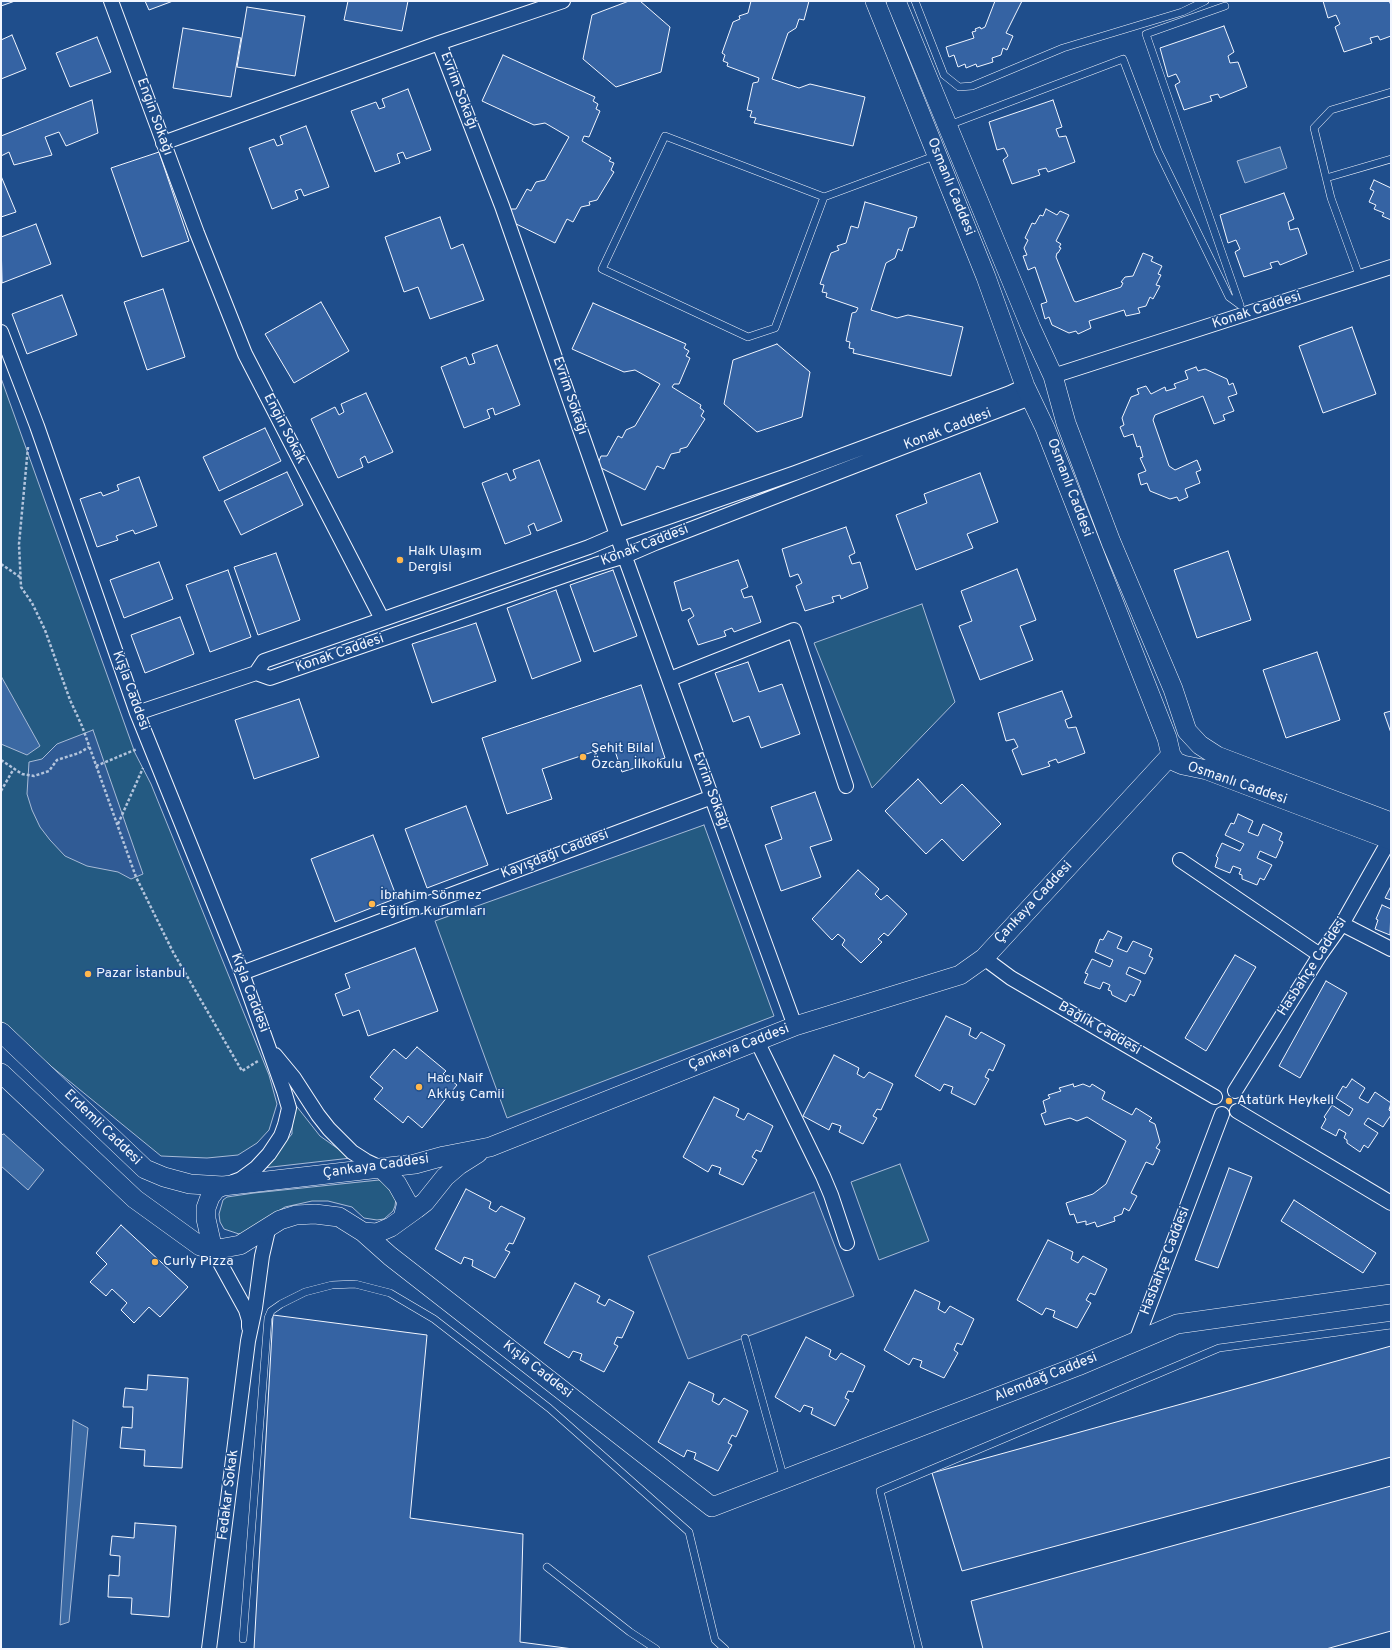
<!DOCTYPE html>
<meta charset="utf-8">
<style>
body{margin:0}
#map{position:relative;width:1392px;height:1650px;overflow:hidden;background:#1f4e8c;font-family:Overpass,sans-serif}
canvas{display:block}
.frame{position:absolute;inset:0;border:2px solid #f2f6ff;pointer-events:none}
</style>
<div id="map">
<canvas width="1392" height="1650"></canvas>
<div class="frame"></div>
</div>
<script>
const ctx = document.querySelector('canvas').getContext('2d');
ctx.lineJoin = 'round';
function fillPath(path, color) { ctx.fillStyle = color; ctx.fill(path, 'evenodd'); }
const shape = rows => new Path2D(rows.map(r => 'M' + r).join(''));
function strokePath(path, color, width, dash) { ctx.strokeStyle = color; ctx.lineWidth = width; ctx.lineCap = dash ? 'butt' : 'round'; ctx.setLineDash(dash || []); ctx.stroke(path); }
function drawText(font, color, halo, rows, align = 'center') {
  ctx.font = font + ' Overpass,sans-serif'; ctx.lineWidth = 3; ctx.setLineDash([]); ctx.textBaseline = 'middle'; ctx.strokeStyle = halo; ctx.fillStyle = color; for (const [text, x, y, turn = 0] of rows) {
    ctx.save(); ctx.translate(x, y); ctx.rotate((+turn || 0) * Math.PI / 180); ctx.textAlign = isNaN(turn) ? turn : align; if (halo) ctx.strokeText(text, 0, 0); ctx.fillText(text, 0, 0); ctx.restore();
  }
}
const green = shape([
 [1,378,135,753,151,784,269,1075,277,1104,269,1130,257,1143,238,1155,207,1158,161,1156,41,1058,1,1021,1,378],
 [922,604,955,702,872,788,814,643,922,604],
 [704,825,774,1016,507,1118,435,921,704,825],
 [294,1103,320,1136,351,1158,263,1168,292,1134,292,1104,294,1103],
 [900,1164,929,1241,879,1260,851,1182,900,1164],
 [379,1180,383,1182,396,1198,395,1206,393,1211,384,1219,377,1220,364,1218,352,1207,328,1201,312,1201,285,1207,275,1213,246,1233,239,1234,224,1229,220,1222,219,1214,223,1200,227,1197,254,1193,379,1180]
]);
fillPath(green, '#245a82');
strokePath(green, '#a8bbd7', 1);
const parking = shape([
 [93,730,143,874,131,879,118,872,87,866,65,856,50,840,40,827,32,810,27,794,29,762,42,759,57,744,93,730],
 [814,1192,854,1296,688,1359,648,1256,814,1192]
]);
fillPath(parking, '#305b95');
strokePath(parking, '#a8bbd7', 1);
const water = shape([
 [1280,147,1287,168,1245,183,1237,161,1280,147],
 [1,676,40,746,27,755,1,744,1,676],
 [4,1134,44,1170,28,1190,1,1166,1,1135,4,1134],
 [73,1420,88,1428,69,1622,60,1625,73,1420]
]);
fillPath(water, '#3b69a3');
strokePath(water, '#a8bbd7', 1);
const building = shape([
 [1,1,15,1,1,6,1,1],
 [145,1,173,1,149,10,145,1],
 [348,1,408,1,402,31,344,20,348,1],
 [629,1,640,1,670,27,661,72,616,87,583,59,592,15,629,1],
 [751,1,809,1,804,20,799,19,796,28,788,33,772,79,799,88,810,84,865,97,853,146,754,123,756,118,750,117,752,111,747,110,753,83,758,82,759,78,727,66,728,63,723,61,725,55,722,53,733,22,740,19,739,16,748,13,751,1],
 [995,1,1022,1,1006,33,1013,36,1007,50,1003,48,1001,55,992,58,993,62,977,67,976,64,966,68,965,64,958,67,954,55,949,57,946,47,974,38,972,32,976,31,975,29,980,27,981,29,985,27,995,1],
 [1323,1,1389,1,1391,5,1391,36,1380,40,1378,36,1370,38,1372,43,1344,52,1335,27,1340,24,1336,15,1328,18,1323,1],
 [247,7,305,16,295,76,237,67,247,7],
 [1224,26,1234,52,1228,56,1230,63,1238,62,1247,87,1220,98,1218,94,1210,96,1212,101,1184,110,1175,85,1180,82,1176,74,1168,77,1160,48,1224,26],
 [183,28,241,38,231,97,173,88,183,28],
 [12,35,26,69,1,79,1,40,12,35],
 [97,37,111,72,70,87,56,53,97,37],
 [503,55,595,97,593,101,598,104,596,109,600,111,589,137,584,136,582,141,611,158,609,161,614,163,611,170,614,172,597,200,589,202,590,205,581,207,573,222,567,219,555,243,506,219,511,209,516,209,527,189,531,191,536,182,545,180,569,137,545,123,534,125,482,101,503,55],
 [408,89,431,150,406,159,403,152,397,154,400,163,375,172,351,111,376,102,379,109,385,107,382,99,408,89],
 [92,100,98,133,66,146,59,132,45,137,52,155,14,165,9,152,1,156,1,136,92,100],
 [1053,100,1062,127,1056,129,1059,137,1066,136,1075,162,1048,172,1046,168,1038,170,1040,175,1012,184,1003,160,1008,156,1004,148,997,150,989,122,1053,100],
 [306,126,329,187,304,196,301,189,295,191,298,199,272,209,249,148,274,139,277,146,283,144,280,136,306,126],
 [159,152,189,241,142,257,111,168,159,152],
 [1,176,16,212,1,217,1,176],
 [1374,180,1391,188,1391,220,1382,216,1384,213,1374,209,1376,205,1369,202,1374,191,1370,189,1374,180],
 [1284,193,1294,219,1288,222,1290,230,1298,228,1307,254,1280,265,1278,261,1270,263,1272,268,1244,277,1235,252,1240,249,1236,240,1228,243,1220,215,1284,193],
 [865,202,917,217,914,227,909,228,902,251,898,249,895,258,886,263,871,310,897,318,908,315,963,327,951,376,853,353,854,349,849,348,850,342,846,341,852,313,856,312,858,308,826,297,827,293,822,292,824,285,820,284,831,253,839,250,837,246,846,243,851,226,858,228,865,202],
 [1046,209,1057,215,1060,211,1069,215,1056,241,1061,244,1059,247,1061,248,1058,253,1057,253,1056,257,1074,301,1076,302,1121,287,1123,283,1121,282,1125,277,1133,276,1143,253,1153,257,1151,261,1162,266,1158,274,1161,275,1156,285,1160,286,1153,299,1150,297,1146,306,1138,308,1140,313,1126,316,1124,310,1089,321,1091,328,1078,334,1076,331,1069,333,1052,325,1049,317,1045,319,1041,304,1047,302,1035,267,1028,270,1023,256,1027,255,1024,248,1028,240,1025,238,1032,223,1035,224,1040,215,1043,216,1046,209],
 [440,217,451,249,463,244,484,300,430,319,418,287,404,292,385,237,440,217],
 [36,224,51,264,2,283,1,237,36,224],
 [163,289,185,357,147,370,124,302,163,289],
 [62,295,77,335,27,354,12,314,62,295],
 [321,302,349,351,294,383,265,334,321,302],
 [593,303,686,344,684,348,689,351,686,356,690,358,679,384,674,384,672,387,701,405,700,408,704,411,701,416,705,419,687,447,680,449,680,452,671,454,664,469,657,466,645,490,597,466,601,456,607,456,618,436,622,438,626,430,635,426,660,384,635,370,624,372,572,349,593,303],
 [1352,327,1376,394,1323,413,1299,346,1352,327],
 [777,344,810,372,802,417,757,432,724,404,733,360,777,344],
 [497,345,520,405,495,415,493,408,487,410,490,418,464,428,441,367,466,357,469,365,475,363,472,354,497,345],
 [1196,367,1198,371,1205,369,1227,379,1229,385,1233,383,1237,394,1228,397,1234,411,1223,415,1225,420,1214,424,1203,396,1155,415,1153,420,1169,466,1175,470,1197,460,1201,470,1196,472,1200,483,1185,489,1188,497,1179,501,1177,497,1170,499,1150,491,1147,483,1141,485,1138,474,1146,471,1140,458,1143,457,1140,446,1137,447,1133,434,1124,437,1120,427,1124,425,1122,418,1131,397,1139,394,1137,389,1146,386,1151,394,1165,387,1166,391,1176,388,1174,384,1188,379,1185,371,1196,367],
 [366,393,393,452,368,463,365,456,360,459,363,467,338,478,311,419,335,407,339,415,344,412,341,404,366,393],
 [265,428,281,461,219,491,203,457,265,428],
 [539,460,562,521,537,531,534,523,528,526,531,534,505,544,482,483,507,473,510,481,516,478,513,470,539,460],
 [287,472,303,505,241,535,224,501,287,472],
 [980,473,998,522,967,534,973,548,916,570,896,515,927,503,924,494,980,473],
 [139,477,157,526,135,534,133,530,116,536,118,540,97,547,80,499,101,492,103,496,119,490,117,485,139,477],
 [846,527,855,553,849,556,852,564,860,562,868,588,841,599,840,595,832,597,834,602,805,611,796,586,802,583,798,574,790,577,782,549,846,527],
 [1228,551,1251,620,1197,638,1174,570,1228,551],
 [276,553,300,620,258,635,234,567,276,553],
 [738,560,748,587,741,590,744,598,752,596,761,622,734,632,732,628,724,631,726,636,698,645,688,620,694,616,690,608,682,611,674,582,738,560],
 [159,562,173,599,124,618,110,580,159,562],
 [1017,569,1036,620,1020,626,1033,660,980,680,959,626,972,621,961,591,1017,569],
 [228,570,251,637,210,652,186,585,228,570],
 [613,570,637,636,594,652,570,585,613,570],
 [556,590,581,661,532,679,507,608,556,590],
 [180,617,194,654,145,673,131,635,180,617],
 [476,623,496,681,432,703,412,644,476,623],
 [1317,652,1340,720,1286,738,1263,670,1317,652],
 [748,662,759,692,782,684,800,734,761,748,749,716,733,722,715,673,748,662],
 [641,685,665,758,622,772,613,745,542,769,552,799,507,814,482,738,641,685],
 [1062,691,1072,717,1065,720,1068,728,1076,727,1085,753,1058,763,1056,759,1048,762,1050,766,1022,775,1012,750,1018,747,1014,739,1006,741,998,713,1062,691],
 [299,699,319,757,254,779,235,720,299,699],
 [1391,711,1391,733,1384,713,1391,711],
 [918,779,941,804,962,784,1001,824,963,861,942,839,926,854,885,811,918,779],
 [815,792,832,840,810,847,821,877,781,891,765,845,782,839,771,807,815,792],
 [466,806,488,865,427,888,405,829,466,806],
 [1238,814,1253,821,1248,832,1258,836,1263,824,1282,833,1279,840,1283,842,1276,858,1260,851,1257,858,1272,865,1264,880,1260,878,1257,885,1242,879,1242,875,1239,874,1241,869,1233,866,1230,873,1215,867,1218,858,1216,856,1222,843,1240,851,1244,844,1225,835,1231,823,1234,824,1238,814],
 [373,835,397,898,335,922,311,859,373,835],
 [858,870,879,889,875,894,881,900,887,895,907,914,888,936,884,933,878,939,882,942,861,963,842,945,845,940,838,934,832,940,812,919,858,870],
 [1391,886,1391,900,1385,898,1391,886],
 [1382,905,1391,909,1390,935,1375,929,1378,920,1376,919,1382,905],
 [1108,931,1122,937,1117,948,1127,952,1133,941,1152,949,1149,956,1153,958,1145,974,1129,967,1126,974,1141,981,1134,996,1130,994,1126,1002,1112,995,1111,991,1108,990,1110,985,1103,982,1100,989,1084,983,1088,974,1085,973,1092,959,1110,967,1113,960,1095,952,1100,939,1103,940,1108,931],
 [415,948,438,1011,368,1036,359,1010,343,1016,335,994,350,988,345,974,415,948],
 [1235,955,1256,967,1206,1051,1185,1038,1235,955],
 [1326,981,1347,993,1300,1078,1279,1066,1326,981],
 [946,1016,971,1028,969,1035,976,1039,981,1032,1005,1045,993,1071,989,1069,985,1077,989,1079,975,1105,951,1093,953,1087,944,1084,940,1091,915,1076,946,1016],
 [417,1047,446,1071,443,1074,457,1085,422,1128,408,1116,403,1123,374,1099,383,1088,370,1077,394,1049,406,1059,417,1047],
 [834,1055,859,1068,857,1074,864,1078,869,1072,893,1084,881,1110,877,1109,873,1116,877,1118,863,1144,839,1132,841,1126,832,1123,829,1130,803,1116,834,1055],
 [1352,1079,1365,1088,1359,1098,1368,1103,1375,1092,1391,1103,1389,1110,1391,1112,1391,1115,1383,1127,1368,1118,1364,1124,1378,1133,1368,1148,1364,1145,1360,1152,1347,1143,1347,1140,1344,1138,1346,1133,1339,1129,1336,1136,1321,1128,1326,1119,1324,1117,1332,1105,1349,1116,1353,1109,1336,1098,1343,1086,1346,1088,1352,1079],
 [1073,1084,1074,1087,1083,1084,1090,1087,1092,1084,1105,1092,1102,1099,1132,1115,1136,1108,1152,1118,1149,1121,1155,1124,1160,1142,1156,1148,1160,1150,1153,1165,1146,1162,1131,1193,1137,1196,1129,1211,1124,1208,1122,1214,1114,1217,1115,1221,1097,1227,1095,1222,1086,1225,1086,1221,1077,1223,1074,1214,1070,1215,1066,1203,1093,1194,1106,1184,1126,1141,1087,1117,1077,1121,1070,1118,1045,1125,1041,1114,1046,1112,1043,1101,1050,1098,1048,1095,1061,1091,1059,1088,1073,1084],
 [714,1097,739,1109,736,1116,744,1120,748,1113,773,1126,761,1152,756,1150,752,1157,757,1160,743,1185,719,1174,721,1168,712,1165,708,1172,683,1157,714,1097],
 [1229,1168,1252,1177,1218,1268,1195,1260,1229,1168],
 [466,1189,491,1202,489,1208,496,1212,501,1206,525,1218,513,1244,509,1243,505,1250,510,1252,495,1278,472,1266,473,1260,464,1257,461,1264,435,1249,466,1189],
 [1294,1200,1376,1253,1363,1273,1281,1221,1294,1200],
 [121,1225,188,1287,160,1317,149,1307,134,1323,121,1310,127,1303,112,1289,106,1296,90,1282,107,1264,96,1253,121,1225],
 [1048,1240,1073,1252,1071,1259,1078,1263,1083,1256,1107,1269,1095,1295,1090,1293,1086,1300,1091,1303,1077,1328,1053,1317,1055,1311,1046,1308,1042,1315,1017,1300,1048,1240],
 [575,1283,600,1296,597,1302,605,1306,609,1299,634,1312,622,1338,617,1337,614,1344,618,1346,604,1372,580,1360,582,1354,573,1351,569,1358,544,1343,575,1283],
 [915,1290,940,1302,938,1309,945,1313,950,1306,974,1319,962,1345,957,1343,954,1350,958,1353,944,1378,920,1367,922,1361,913,1358,909,1365,884,1350,915,1290],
 [273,1315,427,1335,410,1518,523,1534,520,1642,573,1649,254,1649,273,1315],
 [806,1337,831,1350,829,1356,836,1360,841,1353,865,1366,853,1392,848,1391,845,1398,849,1400,835,1426,811,1414,813,1408,804,1405,800,1412,775,1397,806,1337],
 [1391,1346,1391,1457,962,1571,932,1473,1391,1346],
 [148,1375,188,1378,182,1468,144,1466,145,1450,120,1448,122,1427,132,1428,133,1407,123,1407,125,1388,147,1390,148,1375],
 [689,1382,714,1394,712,1401,719,1405,724,1398,748,1411,736,1437,732,1435,728,1443,732,1445,718,1471,694,1459,696,1453,687,1450,684,1457,658,1442,689,1382],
 [1391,1486,1391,1631,1326,1649,983,1649,971,1601,1391,1486],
 [135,1523,176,1526,169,1617,131,1614,132,1598,108,1597,109,1575,119,1576,120,1556,110,1555,112,1536,134,1538,135,1523]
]);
fillPath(building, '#3563a3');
strokePath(building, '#f2f6ff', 1);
const lane = shape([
 [915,1,944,75,959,87,972,86,1063,48,1182,12,1205,1],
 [1225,6,1146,34,1240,305],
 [949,125,1123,59,1158,151,1229,297,1240,305],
 [1326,178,1391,159],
 [824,197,775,328,748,337,602,269,665,136,824,197,937,155],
 [1360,278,1331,198,1314,128,1331,110,1391,92],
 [745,1338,784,1479],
 [547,1567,630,1632,656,1649],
 [243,1639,268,1318,271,1311,281,1304,305,1292,332,1285,355,1284,390,1293,434,1319,549,1408,689,1532,715,1640,725,1649],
 [919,1649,880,1491,1219,1348,1391,1325]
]);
const street = shape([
 [111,1,197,233,245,354,382,619],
 [439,43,502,206,617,535,742,881,795,1026],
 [163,143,439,43,563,1],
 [1,332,37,426,137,713,242,973,284,1091,289,1108,285,1125,281,1136,269,1154,256,1168,241,1179,233,1182],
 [1053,376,1391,267],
 [256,673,270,678,595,565,625,556,655,543,1030,398],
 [670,679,794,630,846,786],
 [137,713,256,673,264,661,589,547,617,535,795,473,1010,393,1025,386],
 [1180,860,1320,955],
 [1342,924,1391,949],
 [984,958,1011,978,1215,1097],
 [242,973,712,797],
 [757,1041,823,1176,831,1195,847,1243],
 [275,1055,294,1078,318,1115,329,1129,352,1152,366,1161,381,1168],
 [1235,1091,1320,955,1342,924,1389,841],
 [1237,1111,1391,1203],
 [213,1250,246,1310,249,1320,249,1327],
 [1136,1341,1222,1114],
 [209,1649,248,1341,255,1308,262,1256,269,1226]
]);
const secondary = shape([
 [875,1,986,277,1025,386,1045,428,1167,738,1171,755,1176,762,1183,765,1207,770,1391,840],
 [896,1,1031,328,1053,376,1066,423,1111,542,1173,689,1187,731,1200,745,1217,756,1391,822],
 [1,1032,145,1169,164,1177,190,1184,223,1186,415,1164,444,1156,490,1147,795,1026,960,975,984,958,1171,755],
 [1,1073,135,1199,200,1246,213,1250,240,1245,280,1220,296,1215,315,1214,339,1217,363,1232,377,1233,391,1227,416,1209,425,1202,445,1177,459,1165,478,1153],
 [381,1168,397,1184,407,1202,403,1218],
 [363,1232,390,1256,712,1507,1078,1366,1177,1324,1391,1294],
 [213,1250,206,1219,206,1208,210,1197,216,1189,223,1186]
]);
strokePath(lane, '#f2f6ff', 8);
strokePath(street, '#f2f6ff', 16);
strokePath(secondary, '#f2f6ff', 20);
strokePath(shape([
 [28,447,19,544,21,587,32,603,45,630,70,700,82,726,136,877,173,952,242,1071,258,1061],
 [1,564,20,577],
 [1,760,22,774,34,776,49,771,57,760,79,753,89,747],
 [96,766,137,749],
 [1,791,13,770],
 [118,824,143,768]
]), '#b3c4dc', 2.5, [3, 2]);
strokePath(lane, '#1f4e8c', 7);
strokePath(street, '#1f4e8c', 14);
strokePath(secondary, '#1f4e8c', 19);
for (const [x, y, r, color] of [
 [400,560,4,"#ffb74d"],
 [583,757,4,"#ffb74d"],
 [372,904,4,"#ffb74d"],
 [88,974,4,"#ffb74d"],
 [419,1087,4,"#ffb74d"],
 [1229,1101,4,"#ffb74d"],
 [155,1262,4,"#ffb74d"]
]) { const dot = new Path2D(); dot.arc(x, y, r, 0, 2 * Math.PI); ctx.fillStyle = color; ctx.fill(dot); strokePath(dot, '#1f4e8c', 1.5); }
drawText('14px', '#f2f6ff', '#1f4e8c', [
 ["Evrim Sokağı",458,91,69],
 ["Engin Sokağı",154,117,70],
 ["Osmanlı Caddesi",950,187,68],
 ["Konak Caddesi",1257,311,-18],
 ["Evrim Sokağı",569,396,71],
 ["Engin Sokak",284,429,63],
 ["Konak Caddesi",948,430,-21],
 ["Osmanlı Caddesi",1069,488,69],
 ["Konak Caddesi",645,546,-21],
 ["Konak Caddesi",340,654,-19],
 ["Kışla Caddesi",130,691,70],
 ["Osmanlı Caddesi",1237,784,19],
 ["Evrim Sokağı",710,791,70],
 ["Kayışdağı Caddesi",555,855,-21],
 ["Çankaya Caddesi",1034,903,-47],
 ["Hasbahçe Caddesi",1313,967,-57],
 ["Kışla Caddesi",249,993,69],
 ["Bağlık Caddesi",1099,1029,30],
 ["Çankaya Caddesi",739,1048,-21],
 ["Erdemli Caddesi",102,1128,44],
 ["Çankaya Caddesi",376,1167,-8],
 ["Hasbahçe Caddesi",1166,1261,-69],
 ["Kışla Caddesi",537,1370,38],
 ["Alemdağ Caddesi",1046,1378,-22],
 ["Fedakar Sokak",229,1495,-83]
]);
drawText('14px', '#f2f6ff', '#1f4e8c', [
 ["Halk Ulaşım",408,552],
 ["Dergisi",408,568],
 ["Şehit Bilal",591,749],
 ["Özcan İlkokulu",591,765],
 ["İbrahim Sönmez",380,896],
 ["Eğitim Kurumları",380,912],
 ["Pazar İstanbul",96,974],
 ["Hacı Naif",427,1079],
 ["Akkuş Camii",427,1095],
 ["Atatürk Heykeli",1237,1101],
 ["Curly Pizza",163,1262]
], 'left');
</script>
